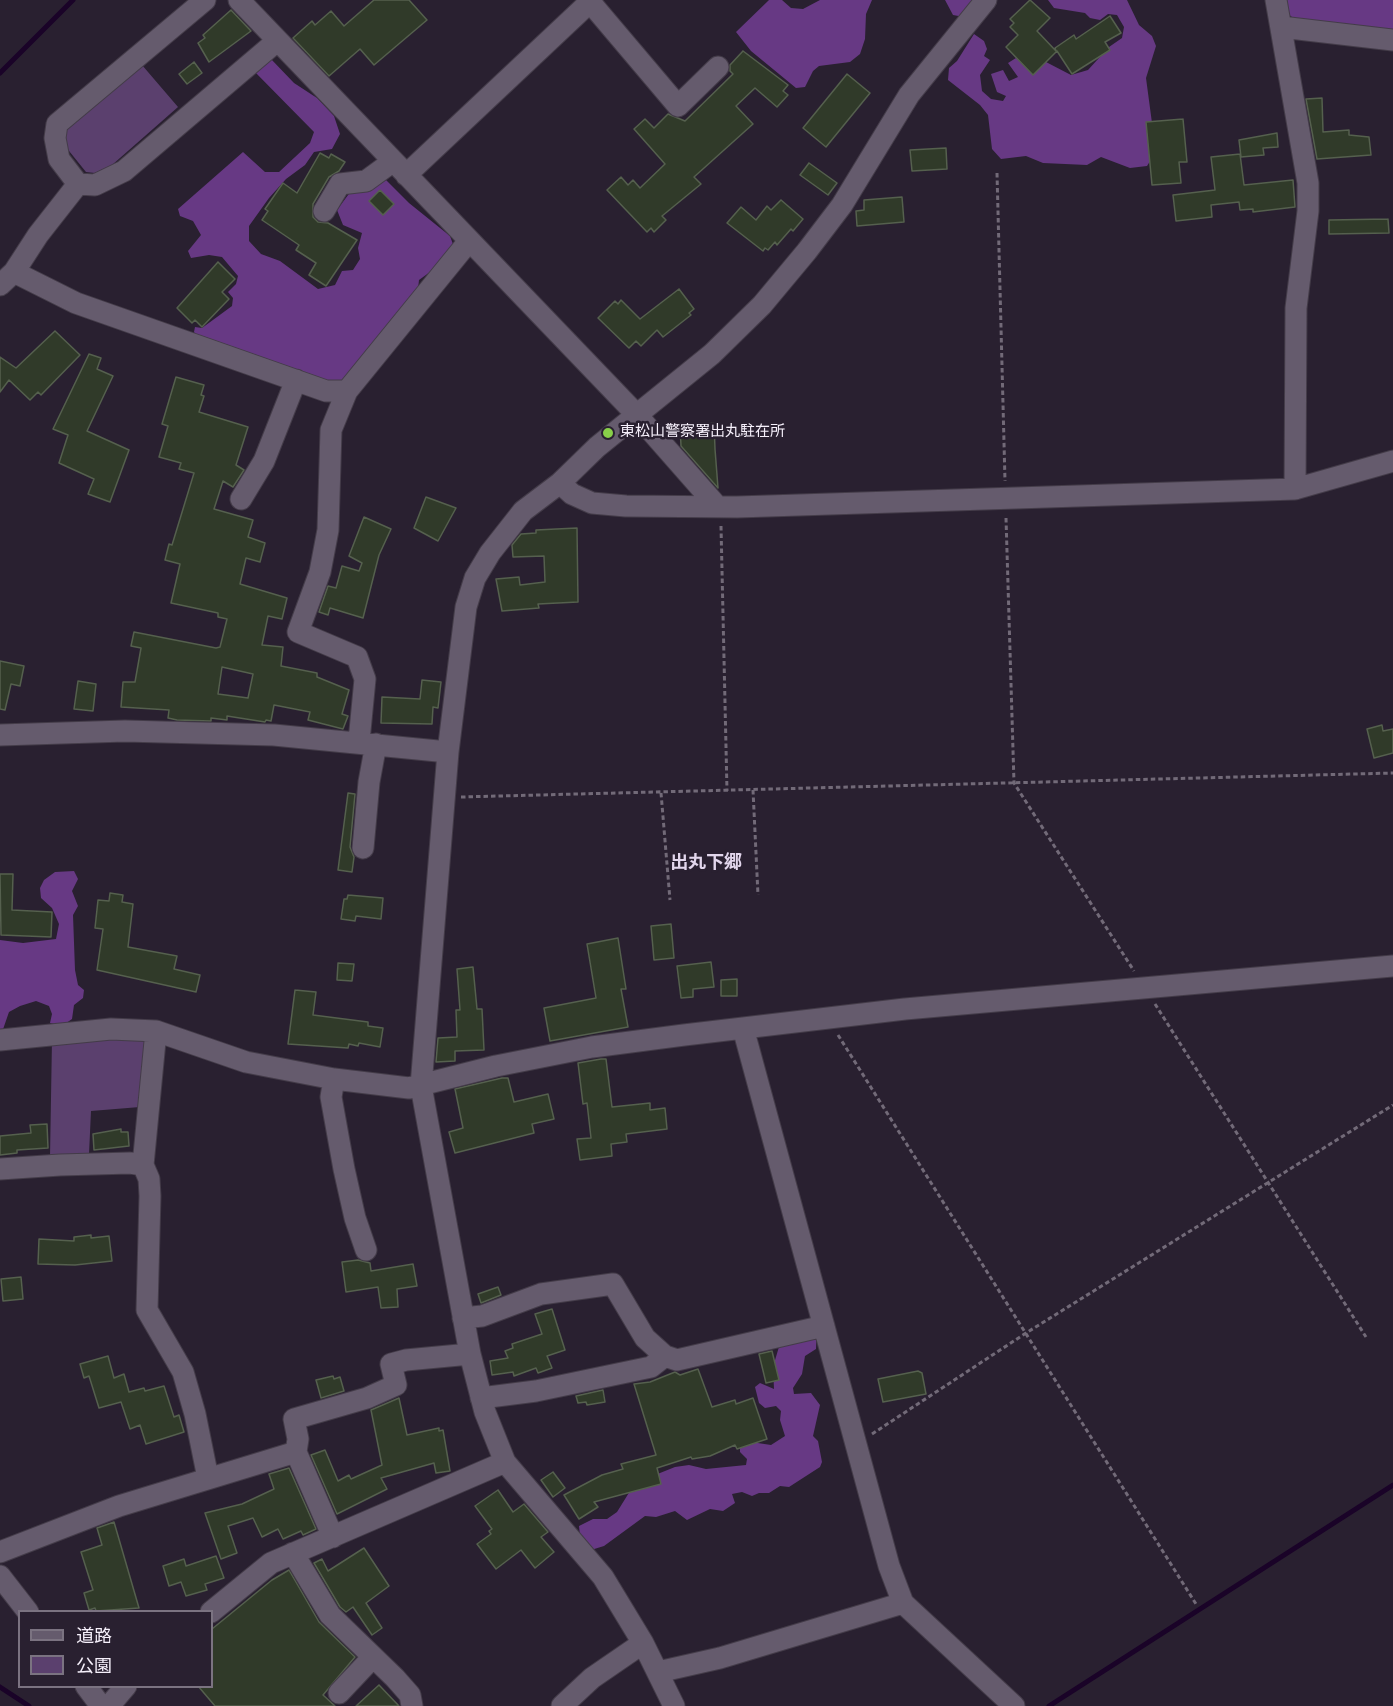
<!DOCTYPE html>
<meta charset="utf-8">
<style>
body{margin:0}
#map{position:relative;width:1393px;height:1706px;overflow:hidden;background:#292030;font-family:"Source Sans 3","Noto Sans JP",sans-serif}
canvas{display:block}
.legend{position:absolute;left:18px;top:1610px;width:195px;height:78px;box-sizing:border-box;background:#292030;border:2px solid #7b7381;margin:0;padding:8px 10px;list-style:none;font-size:18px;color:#f6f0fb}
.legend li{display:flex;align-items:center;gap:12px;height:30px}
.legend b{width:30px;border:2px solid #7b7381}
</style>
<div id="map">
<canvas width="1393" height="1706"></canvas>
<ul class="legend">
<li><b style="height:8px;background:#655b6d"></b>道路</li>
<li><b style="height:16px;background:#5b406e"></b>公園</li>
</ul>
</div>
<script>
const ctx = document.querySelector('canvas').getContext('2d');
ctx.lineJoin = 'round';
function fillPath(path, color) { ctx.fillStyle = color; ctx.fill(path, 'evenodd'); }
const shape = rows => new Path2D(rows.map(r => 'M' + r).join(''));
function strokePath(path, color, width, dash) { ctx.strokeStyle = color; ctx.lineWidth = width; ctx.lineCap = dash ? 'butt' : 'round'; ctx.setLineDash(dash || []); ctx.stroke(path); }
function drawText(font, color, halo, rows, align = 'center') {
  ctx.font = font + ' "Source Sans 3","Noto Sans JP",sans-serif'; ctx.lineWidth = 5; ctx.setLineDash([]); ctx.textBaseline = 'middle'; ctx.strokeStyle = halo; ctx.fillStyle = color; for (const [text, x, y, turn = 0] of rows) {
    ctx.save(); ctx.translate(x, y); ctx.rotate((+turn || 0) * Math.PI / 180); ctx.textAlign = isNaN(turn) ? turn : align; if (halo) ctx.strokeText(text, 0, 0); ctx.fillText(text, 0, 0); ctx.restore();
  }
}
fillPath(shape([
 [142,65,178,107,112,165,95,173,86,172,61,141,61,135],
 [145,1037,140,1107,91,1111,89,1154,50,1157,52,1039]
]), '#5b406e');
fillPath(shape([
 [769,0,782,0,791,8,803,9,820,0,872,0,866,14,865,39,860,54,850,62,819,66,813,71,805,87,796,88,751,51,736,32],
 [945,0,976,0,964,17,953,15],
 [1048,0,1127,0,1139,25,1152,36,1156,46,1146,78,1152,123,1152,158,1147,166,1130,168,1101,157,1087,165,1043,163,1026,156,1001,159,992,149,988,115,980,105,948,80,949,68,957,61,974,34,984,41,987,49,984,56,990,60,980,75,982,91,991,99,1003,101,1006,96,997,92,991,74,1003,70,1009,81,1018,77,1008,63,1016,58,1029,62,1046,62,1071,75,1088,70,1109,47,1122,38,1124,27,1117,15,1108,14,1100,20,1090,18,1085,13,1054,8],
 [1287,0,1393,0,1393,35,1301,24,1288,14],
 [271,59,294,83,317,98,334,116,340,134,332,149,314,152,305,165,286,179,269,198,249,226,249,241,261,254,280,261,318,289,335,285,342,271,353,270,360,259,358,248,362,233,343,225,337,210,351,191,384,178,409,203,450,236,454,247,441,264,419,280,418,289,343,388,197,337,194,332,195,327,202,328,232,306,233,298,228,292,236,284,238,276,222,257,209,255,191,258,188,251,201,235,193,221,180,216,178,209,243,152,265,172,279,172,310,143,314,132,253,70],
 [74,871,78,879,72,891,78,906,73,915,75,970,78,985,84,990,83,998,74,1005,72,1019,62,1026,50,1023,52,1014,49,1006,36,1001,20,1006,9,1012,0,1038,0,940,23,943,56,939,59,924,52,908,41,898,40,888,44,880,55,872],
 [817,1323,816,1349,805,1356,802,1374,793,1388,794,1394,811,1393,820,1405,813,1436,818,1441,822,1462,820,1467,789,1487,780,1486,769,1493,759,1493,752,1496,742,1492,732,1494,735,1503,723,1511,710,1509,687,1520,675,1511,656,1517,645,1516,604,1546,591,1550,580,1536,579,1526,593,1519,607,1519,617,1512,635,1483,675,1467,689,1465,706,1469,746,1465,747,1459,740,1452,740,1445,751,1442,771,1445,785,1436,780,1420,781,1411,776,1406,765,1408,759,1403,755,1387,760,1383,774,1389,773,1367,781,1340]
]), '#673984');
strokePath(shape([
 [0,73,73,0],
 [0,1687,29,1706],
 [1049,1706,1393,1485]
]), '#1a0328', 5);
const building = shape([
 [374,0,409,0,427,20,374,65,360,49,329,76,293,38,312,21,315,25,331,11,344,26,374,0],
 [1030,0,1050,18,1037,31,1056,51,1055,48,1074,35,1076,39,1110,16,1121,33,1105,42,1110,50,1072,74,1057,51,1033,75,1006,47,1018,35,1010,27,1014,23,1010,19,1030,0],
 [231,10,251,31,209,62,198,43,205,38,203,35,231,10],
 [743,51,788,85,783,91,788,95,777,107,755,88,736,106,753,124,694,177,701,184,662,216,666,220,654,232,651,228,647,232,607,190,621,177,628,185,633,180,640,188,665,164,634,129,645,119,654,128,668,114,685,121,733,74,730,71,730,65,743,51],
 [194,62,202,73,187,84,179,74,194,62],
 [847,74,870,93,826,147,803,128,847,74],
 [1322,98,1323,132,1349,130,1349,135,1369,137,1371,155,1317,159,1306,99,1322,98],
 [1183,119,1187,162,1179,162,1181,183,1152,185,1146,122,1183,119],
 [1277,133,1278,147,1263,148,1264,155,1241,157,1239,140,1277,133],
 [946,148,947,169,912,171,910,150,946,148],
 [320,153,329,158,331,154,345,162,339,171,329,177,313,204,313,217,318,222,328,223,357,240,326,286,309,275,316,263,296,250,299,245,262,220,268,211,265,209,283,183,297,193,320,153],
 [1240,154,1244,185,1293,180,1295,207,1253,212,1253,209,1240,210,1239,202,1211,205,1212,217,1176,221,1173,195,1215,190,1211,157,1240,154],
 [809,163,837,183,828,195,800,175,809,163],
 [380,190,394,204,383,215,369,201,380,190],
 [902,197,904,222,857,226,856,211,864,210,864,200,902,197],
 [781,200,803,219,793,231,791,229,777,245,775,242,768,250,765,248,763,251,727,223,741,207,756,220,767,206,771,210,781,200],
 [1388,219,1389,233,1329,234,1329,220,1388,219],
 [218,262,235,279,222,292,229,299,202,327,195,320,192,323,177,308,218,262],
 [679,289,694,309,689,313,691,315,663,337,657,330,641,346,636,341,629,348,598,318,615,301,618,304,621,300,640,319,679,289],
 [55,331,80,355,41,395,38,392,30,400,9,380,0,392,0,357,16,368,55,331],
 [89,354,101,358,97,369,113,376,87,431,129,450,110,502,88,494,94,479,59,463,68,435,53,429,89,354],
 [176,377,204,385,201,395,204,396,199,412,248,427,236,465,244,470,233,487,223,481,214,509,253,520,248,537,265,543,260,562,246,558,240,584,287,598,282,619,268,616,262,645,283,647,281,666,317,673,317,677,349,690,342,714,348,716,343,729,308,720,310,712,274,705,271,721,266,720,265,722,227,716,227,720,211,718,211,721,177,720,168,718,169,710,121,707,123,682,135,682,141,648,131,646,134,632,216,648,220,647,227,619,218,617,218,613,171,603,180,564,165,560,169,544,172,545,194,473,179,469,181,463,159,457,168,426,162,424,176,377],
 [222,667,253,674,248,698,218,694,222,667],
 [714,423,715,449,718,488,681,446,680,425,714,423],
 [426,497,456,508,438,541,414,528,426,497],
 [364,517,391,529,379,555,363,618,330,608,328,615,319,612,328,586,336,588,342,566,359,571,362,563,349,556,364,517],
 [577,528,578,602,538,604,539,608,502,611,496,579,519,577,520,585,545,582,544,556,513,557,512,545,521,534,536,533,536,530,577,528],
 [0,661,24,666,20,686,11,684,5,710,0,709,0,661],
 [422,680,441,682,438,708,433,707,432,724,381,723,382,697,420,699,422,680],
 [78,681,96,684,93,711,74,709,78,681],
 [1382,725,1383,731,1393,729,1393,753,1374,758,1367,729,1382,725],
 [348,793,355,794,350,847,354,857,352,872,338,870,348,793],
 [0,874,13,874,12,910,52,912,51,937,1,935,0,874],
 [110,893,123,895,122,902,133,904,128,947,177,956,174,969,200,975,196,992,97,970,103,929,95,928,98,900,109,901,110,893],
 [348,895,383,898,381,919,356,916,355,921,341,919,344,899,347,899,348,895],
 [671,924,674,958,654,960,651,926,671,924],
 [618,938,626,989,621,989,628,1027,550,1041,544,1008,596,998,587,944,618,938],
 [711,962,714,987,693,989,693,997,681,998,677,966,711,962],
 [338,963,354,964,352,981,337,980,338,963],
 [473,967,477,1009,482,1009,484,1050,455,1051,455,1061,436,1062,438,1038,457,1037,456,1010,460,1010,457,969,473,967],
 [737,979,737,996,721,996,721,980,737,979],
 [295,990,316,992,313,1015,368,1022,368,1026,383,1028,380,1047,359,1043,358,1046,349,1044,348,1048,288,1044,295,990],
 [601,1059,606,1059,612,1107,650,1103,650,1110,665,1108,667,1129,626,1134,627,1142,611,1144,612,1156,580,1160,577,1139,591,1138,587,1103,583,1104,578,1063,601,1059],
 [502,1078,508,1078,514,1102,548,1094,554,1119,532,1124,534,1133,455,1153,449,1132,463,1128,455,1089,502,1078],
 [47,1124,48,1148,17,1150,17,1153,0,1155,0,1136,31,1133,30,1125,47,1124],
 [121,1129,121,1132,128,1132,129,1146,94,1150,93,1134,121,1129],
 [91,1235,91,1238,109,1236,112,1261,75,1265,38,1264,39,1239,74,1241,74,1237,91,1235],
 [358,1260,370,1263,371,1271,413,1264,417,1286,397,1289,398,1307,381,1308,378,1287,346,1292,342,1262,358,1260],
 [21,1277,23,1299,3,1301,1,1279,21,1277],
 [498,1287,501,1295,481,1303,478,1294,498,1287],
 [552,1309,565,1350,547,1356,552,1368,538,1373,536,1368,514,1376,513,1372,492,1375,490,1361,508,1358,505,1351,513,1348,512,1344,542,1334,535,1314,552,1309],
 [772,1351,779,1380,766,1383,759,1354,772,1351],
 [108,1356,114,1378,124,1374,129,1392,144,1388,145,1391,164,1386,174,1417,179,1415,184,1432,146,1444,140,1425,130,1429,121,1402,99,1408,89,1376,84,1378,80,1364,108,1356],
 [698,1369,712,1407,735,1400,736,1404,753,1398,767,1439,737,1449,735,1445,710,1456,692,1459,691,1457,657,1468,661,1484,594,1502,598,1507,579,1519,564,1495,602,1475,623,1469,621,1464,656,1455,634,1384,650,1382,675,1372,680,1375,698,1369],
 [918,1371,922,1373,926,1394,883,1402,878,1379,918,1371],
 [333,1376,334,1379,340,1377,344,1391,321,1398,316,1380,333,1376],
 [603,1390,605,1402,587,1405,586,1402,578,1403,576,1396,603,1390],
 [399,1398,407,1435,439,1428,439,1431,443,1430,450,1471,436,1473,434,1463,381,1478,387,1489,337,1514,311,1455,325,1450,338,1481,349,1475,351,1479,382,1465,371,1410,399,1398],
 [289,1468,316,1529,303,1535,301,1531,283,1539,278,1529,262,1537,253,1518,228,1526,237,1553,221,1559,205,1513,242,1504,274,1489,269,1474,289,1468],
 [553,1472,565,1488,553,1497,541,1480,553,1472],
 [498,1490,513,1512,524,1504,548,1532,541,1537,554,1552,535,1568,521,1550,496,1569,477,1544,491,1534,489,1531,492,1529,475,1506,498,1490],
 [114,1522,139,1608,96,1611,95,1608,89,1610,84,1593,93,1590,81,1552,102,1545,97,1528,114,1522],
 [364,1548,389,1586,366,1603,382,1628,372,1635,353,1607,346,1612,340,1607,314,1563,322,1559,328,1571,364,1548],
 [216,1556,224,1578,205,1584,207,1590,186,1596,181,1582,169,1586,163,1566,184,1559,186,1566,216,1556],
 [289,1570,319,1622,355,1657,323,1695,335,1706,215,1706,198,1686,212,1686,212,1629,272,1580,289,1570],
 [379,1685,399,1706,356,1706,379,1685]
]);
fillPath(building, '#303a29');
strokePath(building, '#55604e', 1.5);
const minor = shape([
 [239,0,636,414,716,505],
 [1276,0,1308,183,1308,211,1296,308,1295,489],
 [590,2,678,106,718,67],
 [1281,27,1393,40],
 [406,175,592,0],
 [78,184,59,159,55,138,57,124,205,0],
 [324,211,340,184,366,181,392,162],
 [14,272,76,303,326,391,347,391,469,241],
 [0,285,14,272,38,235,78,184,95,185,124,171,277,41],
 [347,391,331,430,328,530,320,572,298,632,357,657,365,679,359,741],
 [560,483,572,494,592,503,626,506,737,507,1295,489,1393,461],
 [241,499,264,461,296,380],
 [0,735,125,731,274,735,448,752],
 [363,848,369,782,376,744],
 [743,1028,889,1566,903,1603,1014,1706],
 [0,1040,111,1029,156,1031,246,1062,334,1079,409,1088,496,1066,592,1047,684,1035,905,1009,1393,966],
 [334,1079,331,1097,344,1169,355,1218,366,1250],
 [143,1165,156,1031],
 [0,1169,60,1165,130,1163,143,1165,149,1179,150,1196,147,1310,183,1372,195,1414,208,1478],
 [463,1318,482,1316,541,1294,613,1284,645,1338,665,1356,677,1360,824,1326],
 [481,1398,536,1391,651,1367,665,1356],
 [296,1452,298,1439,294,1419,367,1398,396,1385,391,1364,406,1360,470,1354],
 [0,1552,119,1506,296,1452,333,1537],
 [293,1553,330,1615,395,1678,410,1695,412,1706],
 [0,1576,28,1612],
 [211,1612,271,1563,505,1462],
 [658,1672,720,1658,903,1603],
 [86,1686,101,1706],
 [339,1693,372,1658],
 [109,1706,126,1686],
 [562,1706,592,1678,643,1643],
 [674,1706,643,1643,603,1577,505,1462,485,1412,470,1354,421,1086,448,752,466,607,475,578,490,553,523,511,560,483,597,447,712,354,762,305,807,251,842,205,909,95,986,0]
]);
strokePath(minor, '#443c49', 23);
strokePath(shape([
 [997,173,1005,481],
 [1006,518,1014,783,1134,971],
 [721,526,727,791],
 [753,790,758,895],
 [661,793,670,900],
 [461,797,1393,773],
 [1155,1004,1366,1337],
 [838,1035,1196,1604],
 [872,1434,1026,1333,1393,1105]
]), '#726a78', 3, [4.5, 3]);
strokePath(minor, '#655b6d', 21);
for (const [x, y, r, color] of [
 [608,433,6,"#88cf49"]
]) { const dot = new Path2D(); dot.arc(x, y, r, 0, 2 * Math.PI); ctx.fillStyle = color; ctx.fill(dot); strokePath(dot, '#292030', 2); }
drawText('15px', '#f6f0fb', '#292030', [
 ["東松山警察署出丸駐在所",620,433]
], 'left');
drawText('bold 18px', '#e2d6ec', '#292030', [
 ["出丸下郷",706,864]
]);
</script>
